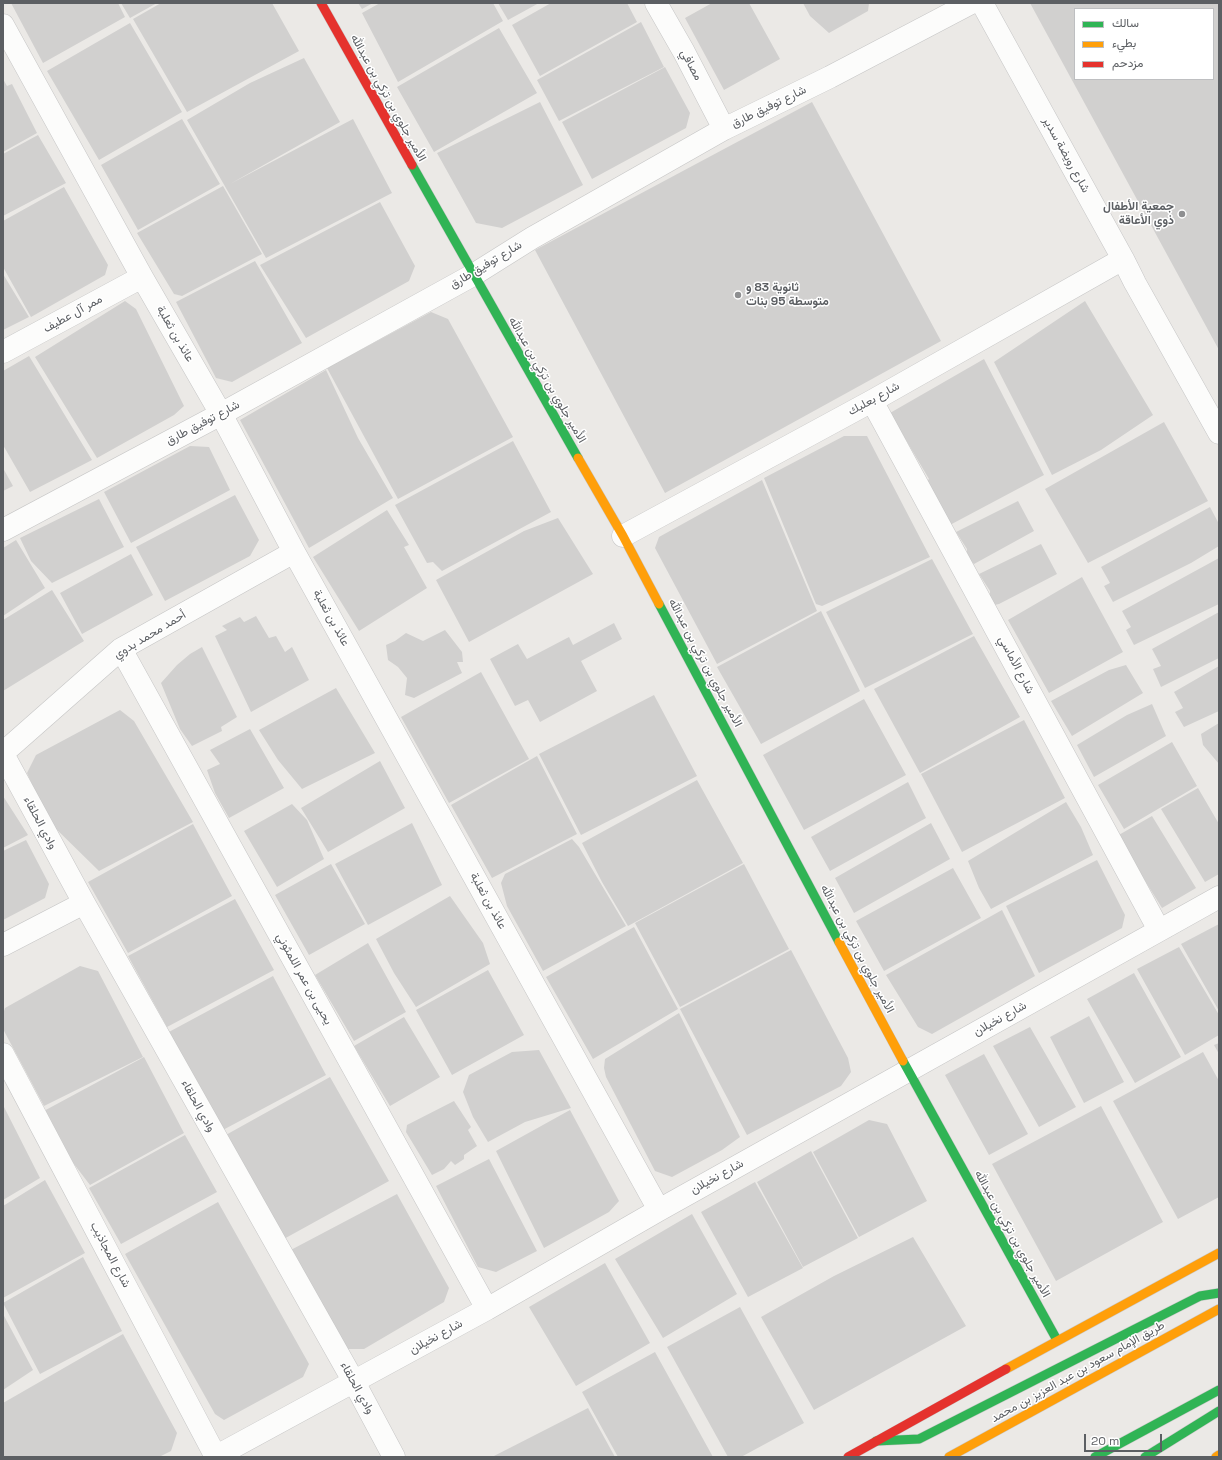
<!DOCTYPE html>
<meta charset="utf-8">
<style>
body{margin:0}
#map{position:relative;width:1222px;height:1460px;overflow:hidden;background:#ebe9e6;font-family:"Space Grotesk",Vazirmatn,sans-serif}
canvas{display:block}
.frame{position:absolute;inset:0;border:4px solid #5c5f63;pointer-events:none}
.legend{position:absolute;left:1074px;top:8px;width:140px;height:72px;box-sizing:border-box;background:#fff;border:1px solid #bebfc1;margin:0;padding:5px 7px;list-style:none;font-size:12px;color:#5c5f63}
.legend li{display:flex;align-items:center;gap:8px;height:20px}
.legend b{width:20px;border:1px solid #bebfc1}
.scale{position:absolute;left:1084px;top:1434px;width:78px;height:18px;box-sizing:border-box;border:2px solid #5c5f63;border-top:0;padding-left:5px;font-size:12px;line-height:14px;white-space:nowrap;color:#5c5f63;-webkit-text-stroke:3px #fff;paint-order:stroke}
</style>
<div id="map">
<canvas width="1222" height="1460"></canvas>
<div class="frame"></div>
<ul class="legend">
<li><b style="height:5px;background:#30b455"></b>سالك</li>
<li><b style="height:5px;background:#ff9f0a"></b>بطيء</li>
<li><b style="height:5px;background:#e5322d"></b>مزدحم</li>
</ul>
<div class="scale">20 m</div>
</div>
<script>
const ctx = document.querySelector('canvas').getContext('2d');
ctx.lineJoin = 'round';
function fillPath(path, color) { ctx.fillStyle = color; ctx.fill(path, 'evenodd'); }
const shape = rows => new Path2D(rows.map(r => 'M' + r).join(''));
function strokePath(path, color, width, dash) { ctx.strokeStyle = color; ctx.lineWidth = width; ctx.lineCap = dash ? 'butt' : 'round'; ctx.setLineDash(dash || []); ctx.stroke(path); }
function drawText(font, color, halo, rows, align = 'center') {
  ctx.font = font + ' "Space Grotesk",Vazirmatn,sans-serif'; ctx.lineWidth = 3; ctx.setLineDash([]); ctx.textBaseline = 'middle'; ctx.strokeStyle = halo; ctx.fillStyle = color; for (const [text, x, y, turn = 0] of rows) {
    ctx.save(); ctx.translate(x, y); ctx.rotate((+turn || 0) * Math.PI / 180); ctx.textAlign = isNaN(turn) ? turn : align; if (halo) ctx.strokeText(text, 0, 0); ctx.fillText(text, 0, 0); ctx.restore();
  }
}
fillPath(shape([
 [11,3,118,3,125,17,43,63],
 [121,3,157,3,130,18],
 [161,3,272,3,299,51,187,112,133,19],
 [358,3,373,3,362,9],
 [380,3,493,3,503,21,398,82,362,13],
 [498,3,539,3,508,20],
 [551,3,627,3,637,22,540,76,512,25],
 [712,3,749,3,780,59,724,90,685,18],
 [803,3,869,3,868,11,829,33,810,16],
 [1030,3,1219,3,1219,350],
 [1075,9,1213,9,1213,79,1075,79],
 [641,22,664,67,559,121,537,80],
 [130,23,182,112,99,160,47,71],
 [499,28,537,93,434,152,397,87],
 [304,58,340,122,230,184,353,119,392,193,266,258,187,120,250,83],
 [665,67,690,113,686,128,592,179,562,122],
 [3,79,7,86,12,84,37,133,3,152],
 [540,102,583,185,502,228,476,223,437,153],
 [812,102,941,341,665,493,535,250],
 [182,119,220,184,138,230,101,165],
 [38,135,66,183,3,216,3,154],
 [223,186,262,254,182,296,174,294,137,233],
 [64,187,108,265,105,275,31,317,3,267,3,221],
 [380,202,415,266,409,281,306,338,260,265],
 [255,261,302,343,232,382,216,378,176,302],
 [3,274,29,317,3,330],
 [125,301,136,309,184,406,174,415,97,458,35,357],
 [1085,301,1153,415,1101,450,1052,475,994,362],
 [431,312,448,319,513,437,398,499,327,368],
 [29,356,92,460,30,492,3,445,3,371],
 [984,359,1044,475,948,526,925,483,929,479,890,413],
 [326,370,358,438,393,498,309,548,240,420],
 [1164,422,1208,501,1088,563,1045,489],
 [844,436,867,436,930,557,822,606,816,604,764,478],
 [513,441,551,512,442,571,433,562,427,563,395,505],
 [190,446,209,447,230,490,131,543,104,492],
 [3,468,13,486,3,491],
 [762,480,817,611,717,664,655,548,659,537],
 [235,495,259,540,250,556,165,601,136,547],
 [99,499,124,547,52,583,31,561,20,538],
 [1018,501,1034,531,974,564,967,558,967,549,956,532],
 [1210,507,1219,524,1219,546,1191,563,1113,602,1104,586,1110,583,1101,567],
 [387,510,409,545,404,547,427,588,359,631,313,557],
 [558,518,593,574,469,642,436,580,524,531],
 [16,540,45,588,3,616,3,548],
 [1041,544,1057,574,999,604,994,605,990,600,990,591,979,574],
 [131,554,153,595,82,634,60,593],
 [1219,558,1219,604,1134,645,1126,630,1131,627,1122,611],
 [932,559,973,634,865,688,826,612],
 [1082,577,1123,652,1049,693,1008,620],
 [52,590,84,641,3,691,3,620],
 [821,611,860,691,761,744,717,667],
 [1219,612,1219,658,1161,687,1153,669,1161,666,1152,649],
 [256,616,269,638,276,636,285,652,292,647,309,680,251,712,215,636,227,630,222,626,240,617,244,622],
 [614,623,622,639,581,661,597,691,540,722,528,700,515,706,490,659,518,644,527,659,569,637,573,645],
 [445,630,462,652,463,662,457,662,462,673,414,698,405,695,407,678,398,667,388,660,386,645,395,641,406,633,423,641],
 [974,636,1020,717,920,773,874,689],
 [202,647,237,717,221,727,222,731,192,746,180,729,161,683,177,665,190,654],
 [1126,665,1143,693,1072,736,1051,701,1109,670],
 [1219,666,1219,711,1184,727,1175,712,1183,708,1174,692],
 [481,672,529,759,449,803,401,717],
 [336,688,375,753,302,789,278,760,259,730],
 [654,695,697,776,581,835,539,754],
 [864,699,906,775,804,830,763,755],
 [1152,704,1166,736,1094,777,1077,745,1127,715],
 [120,710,134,721,193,822,99,871,49,822,27,773,36,755],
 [1024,720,1065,798,962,852,921,774],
 [1219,723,1219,764,1203,745,1201,734],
 [250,729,284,788,229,818,215,793,207,770,220,764,210,750],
 [1172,742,1197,786,1124,829,1098,785],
 [537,756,577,834,492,878,451,805],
 [380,761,405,808,328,852,301,808],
 [697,780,743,863,628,926,602,882,582,843],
 [908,782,926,818,830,871,811,837],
 [1198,788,1219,824,1219,874,1205,882,1161,809],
 [3,796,28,835,3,848],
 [1066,802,1081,827,1093,855,991,909,979,888,968,861],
 [292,804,307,820,324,859,277,887,244,831],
 [1152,816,1196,888,1162,908,1117,836],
 [412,823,442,885,368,925,335,864],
 [931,823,950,859,854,913,835,878],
 [193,824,232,896,128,953,88,882],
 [572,839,579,847,626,926,543,971,507,906,501,883,505,874],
 [26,840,49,884,45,898,3,920,3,851],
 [1097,860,1125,915,1122,928,1039,973,1006,906],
 [331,864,365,924,309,955,275,895],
 [744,864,789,949,680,1007,635,923],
 [953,868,981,918,884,971,856,921],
 [450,896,483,943,490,964,416,1007,394,973,376,939],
 [235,899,274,970,167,1027,128,956],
 [1002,910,1035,976,932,1034,918,1027,886,975],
 [1219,924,1219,1011,1181,944],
 [634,927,678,1009,593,1059,546,977],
 [368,943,406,1012,354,1041,315,975],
 [1179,947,1219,1015,1219,1035,1185,1055,1137,969],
 [791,950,848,1058,851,1072,841,1086,747,1135,680,1009],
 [80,966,98,971,143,1057,44,1106,3,1029,3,1014,5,1008],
 [488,970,524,1035,452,1075,416,1010],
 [1134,973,1181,1057,1135,1083,1087,999],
 [273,976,326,1075,221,1131,167,1033],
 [679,1013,740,1137,722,1150,672,1177,655,1171,606,1077,604,1068,605,1059],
 [1089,1016,1124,1082,1084,1103,1050,1037],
 [404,1017,440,1077,390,1106,354,1046],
 [1030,1027,1076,1107,1039,1127,993,1046],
 [1219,1043,1219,1054,1214,1045],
 [539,1050,571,1108,525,1122,488,1142,473,1117,463,1092,469,1075,512,1052],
 [1203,1052,1219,1081,1219,1197,1178,1219,1113,1101],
 [984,1054,1028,1134,989,1155,945,1075],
 [144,1057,184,1133,90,1185,64,1151,42,1112],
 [330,1077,389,1181,282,1240,224,1136],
 [454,1101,471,1127,468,1130,477,1146,464,1155,464,1159,455,1165,451,1161,444,1169,432,1175,406,1132,407,1125],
 [1101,1106,1163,1222,1056,1281,992,1164],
 [4,1107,40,1178,3,1200,3,1108],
 [570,1110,619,1201,609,1212,544,1248,496,1151],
 [869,1120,887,1124,927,1201,859,1237,813,1152],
 [185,1135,217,1192,121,1244,89,1188],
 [811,1151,858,1238,803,1267,757,1182],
 [489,1159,537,1251,496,1272,478,1267,436,1186],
 [45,1180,85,1253,3,1298,3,1206],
 [755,1182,803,1268,748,1297,701,1212],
 [397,1194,449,1288,444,1302,364,1349,344,1349,287,1252],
 [218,1202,309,1364,303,1377,224,1420,215,1414,125,1254],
 [692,1214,737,1294,663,1338,615,1259],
 [913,1237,966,1326,814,1410,761,1317,834,1276],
 [83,1257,122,1331,40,1374,3,1303],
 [605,1263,650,1343,576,1386,529,1307],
 [740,1307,804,1423,741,1457,728,1457,667,1347],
 [3,1314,33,1370,3,1390],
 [123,1334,177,1433,171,1451,159,1457,3,1457,3,1403],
 [655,1352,713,1457,618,1457,582,1392],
 [588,1408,615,1457,492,1457]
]), '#d1d0cf');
const street = shape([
 [656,3,684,52,724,129],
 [982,3,1123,259,1135,283,1219,433],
 [3,25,142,277,221,414,294,552,659,1210],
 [3,352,142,277],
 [872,401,1159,930],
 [3,530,221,414,473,275,532,238,724,129,830,77,971,3],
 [623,536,872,401,1123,259],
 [121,649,487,1309],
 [3,753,121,649,294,552],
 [3,754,84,903,354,1382,394,1457],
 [3,945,84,903],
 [3,1054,216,1457],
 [215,1457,487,1309,659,1210,1219,897]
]);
const fast = shape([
 [412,165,578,458],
 [659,604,839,942],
 [903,1061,1057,1340],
 [876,1441,919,1439,1200,1296,1219,1293],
 [1095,1457,1219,1390],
 [1145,1457,1219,1411]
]);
const slow = shape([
 [578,458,623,536,659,604],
 [839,942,903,1061],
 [1006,1369,1219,1253],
 [949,1457,1219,1309],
 [1216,1457,1219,1455]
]);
const jam = shape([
 [321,3,412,165],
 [848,1457,1006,1369]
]);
strokePath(street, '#c5c5c5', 23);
strokePath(fast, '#c8c7c7', 10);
strokePath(slow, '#c8c7c7', 10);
strokePath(jam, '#c8c7c7', 10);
strokePath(street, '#fcfcfb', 22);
strokePath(fast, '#30b455', 9);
strokePath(slow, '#ff9f0a', 9);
strokePath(jam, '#e5322d', 9);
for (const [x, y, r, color] of [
 [1182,214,4,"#8e8f91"],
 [738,295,4,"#8e8f91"]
]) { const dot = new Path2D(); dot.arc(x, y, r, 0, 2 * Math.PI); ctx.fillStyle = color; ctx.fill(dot); strokePath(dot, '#fff', 1.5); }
drawText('12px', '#5c5f63', '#fff', [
 ["مصافي",691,65,62],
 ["الأمير جلوي بن تركي بن عبدالله",388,98,61],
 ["شارع توفيق طارق",769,107,-26],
 ["شارع رويضة سدير",1066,155,61],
 ["شارع توفيق طارق",486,265,-31],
 ["ممر آل عطيف",73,314,-29],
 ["عائذ بن ثعلبة",175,334,60],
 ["الأمير جلوي بن تركي بن عبدالله",547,380,60],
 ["شارع بعلبك",874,399,-29],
 ["شارع توفيق طارق",203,423,-28],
 ["عائذ بن ثعلبة",331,618,61],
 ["أحمد محمد بدوي",150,635,-31],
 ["الأمير جلوي بن تركي بن عبدالله",705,663,62],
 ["شارع الأماسي",1016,665,62],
 ["وادي الحلقاء",40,823,62],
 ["عائذ بن ثعلبة",488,901,61],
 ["الأمير جلوي بن تركي بن عبدالله",857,949,62],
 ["يحيى بن عمر اللمثوني",304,979,61],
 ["شارع نخيلان",1000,1019,-29],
 ["وادي الحلقاء",198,1106,61],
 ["شارع نخيلان",717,1177,-29],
 ["الأمير جلوي بن تركي بن عبدالله",1012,1234,61],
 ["شارع المجاذيب",110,1255,62],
 ["شارع نخيلان",436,1337,-29],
 ["طريق الإمام سعود بن عبد العزيز بن محمد",1078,1372,-29],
 ["وادي الحلقاء",357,1388,61]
]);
drawText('bold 12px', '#5c5f63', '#fff', [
 ["جمعية الأطفال",1174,207],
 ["ذوي الأعاقة",1174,221],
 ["ثانوية 83 و",746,288,"left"],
 ["متوسطة 95 بنات",746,302,"left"]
], 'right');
</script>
